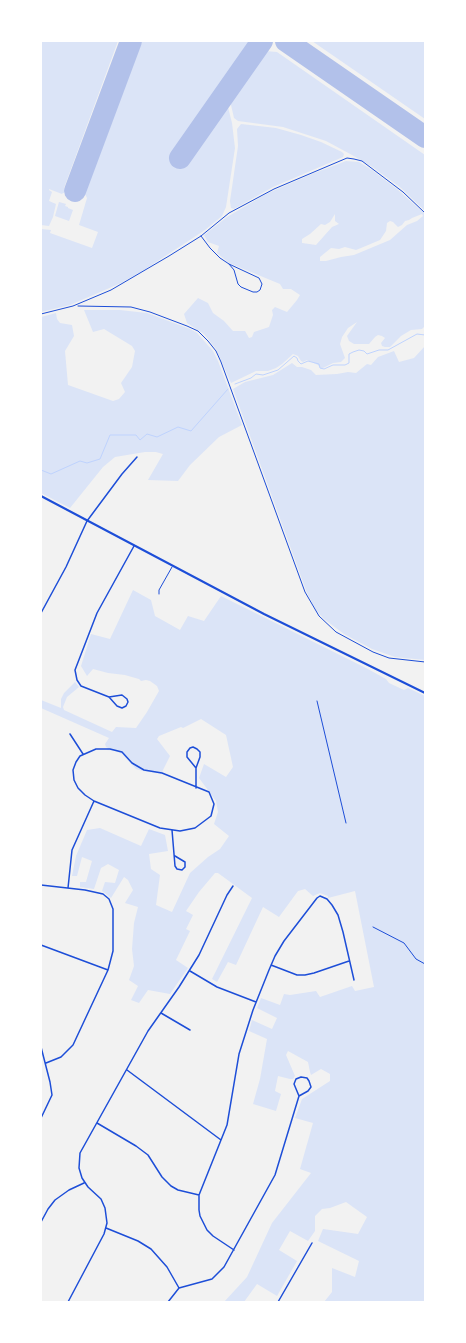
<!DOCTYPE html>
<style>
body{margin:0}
#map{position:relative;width:466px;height:1343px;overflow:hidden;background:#f2f2f2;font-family:Inter,sans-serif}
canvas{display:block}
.frame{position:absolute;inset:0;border:42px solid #fff;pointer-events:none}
</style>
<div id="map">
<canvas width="466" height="1343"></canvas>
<div class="frame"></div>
</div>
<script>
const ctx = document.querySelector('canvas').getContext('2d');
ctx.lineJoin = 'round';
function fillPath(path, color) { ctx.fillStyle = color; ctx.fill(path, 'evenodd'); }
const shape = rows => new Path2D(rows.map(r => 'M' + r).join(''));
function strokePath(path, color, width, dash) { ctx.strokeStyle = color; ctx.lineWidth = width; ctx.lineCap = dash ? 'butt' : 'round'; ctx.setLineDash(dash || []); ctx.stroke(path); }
fillPath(shape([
 [41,41,118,41,64,188,66,189,64,193,63,193,62,194,49,189,49,190,52,192,49,201,56,204,53,217,49,226,41,225],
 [142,41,251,41,248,51,175,155,184,161,225,103,227,103,232,123,235,148,226,207,222,216,205,230,144,270,121,283,70,305,41,312,41,229,51,230,50,233,92,248,98,232,79,225,87,198,85,194],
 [312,41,425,41,425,119],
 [265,51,277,52,425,155,425,211,401,188,371,166,352,155,326,141,283,127,238,121,234,118,231,105,231,94,257,57],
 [241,124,276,128,301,135,321,142,342,152,344,154,343,157,273,187,234,209,231,208,230,201,238,146,237,129],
 [346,161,359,162,372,170,398,190,425,214,425,322,424,327,422,329,411,330,401,336,390,347,385,347,382,346,381,343,385,338,382,336,378,335,375,337,369,344,354,344,349,341,347,336,357,322,348,328,342,337,340,344,345,358,341,362,333,363,321,369,318,365,307,360,303,362,301,361,298,356,293,354,282,364,276,368,268,371,256,371,231,383,216,349,204,334,187,323,184,314,198,298,208,303,213,313,224,321,233,331,245,331,249,338,252,337,254,332,269,327,273,315,272,310,275,307,287,312,297,300,300,295,291,289,283,289,280,284,229,263,217,253,219,246,208,242,204,235,227,217,266,194,312,174],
 [335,214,335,221,339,224,332,227,316,245,302,243,302,239,310,234,321,224,325,225,330,222],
 [422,214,423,216,417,221,407,225,390,240,354,255,341,257,326,261,320,261,320,257,331,248,339,249,345,247,356,250,361,248,380,240,386,231,387,223,390,221,393,222,398,227,402,225,405,221,409,220,412,218],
 [59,202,66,204,65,206,68,207,68,208,73,210,69,221,55,216],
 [84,310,120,310,147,313,190,329,197,333,213,351,218,361,242,425,219,437,190,465,178,481,148,480,163,454,156,452,145,452,115,457,103,467,70,508,41,493,41,317,56,313,57,319,60,323,72,325,74,336,65,351,68,385,113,401,119,399,125,392,121,383,132,367,135,351,132,346,104,329,93,332],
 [425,346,425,660,395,657,372,649,344,634,324,619,316,610,307,593,233,389,245,382,273,375,292,363,297,367,302,367,311,370,316,375,337,374,348,372,356,373,367,364,371,365,378,357,394,351,399,362,414,358],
 [133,590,151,600,155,616,180,630,188,616,204,621,221,596,366,668,386,679,389,683,404,690,408,688,425,696,425,1302,324,1302,332,1292,332,1268,355,1277,359,1261,318,1241,323,1229,358,1234,367,1217,346,1202,330,1208,322,1209,315,1216,315,1231,308,1241,290,1231,279,1250,297,1261,277,1296,257,1284,244,1302,224,1302,247,1277,272,1223,311,1173,300,1169,313,1123,295,1118,302,1099,330,1081,330,1074,321,1069,311,1075,310,1072,308,1062,288,1051,286,1055,295,1076,293,1079,290,1079,278,1076,275,1091,281,1094,276,1111,253,1104,260,1079,267,1039,249,1031,252,1020,272,1029,277,1018,257,1008,261,998,280,1005,284,994,290,995,316,991,320,997,352,986,355,991,374,987,355,891,328,898,328,896,320,893,313,896,305,889,298,891,279,917,263,907,236,965,228,962,217,982,212,979,252,898,218,873,215,873,199,892,186,911,193,915,186,929,190,931,176,960,188,968,170,994,148,990,139,1003,131,1000,138,986,129,980,134,966,132,949,134,923,138,907,125,903,133,890,128,880,124,877,111,898,102,891,105,882,115,883,119,870,108,864,101,868,94,889,80,887,80,882,86,882,92,861,82,857,77,876,72,876,76,856,87,830,100,828,141,846,149,829,165,835,168,851,149,854,151,869,160,875,156,905,172,912,190,873,208,857,220,849,229,836,214,824,218,812,216,801,199,778,204,764,226,777,233,767,226,735,201,719,183,728,181,727,159,736,157,739,170,756,161,774,143,771,136,769,122,754,115,751,107,750,108,748,106,747,105,744,109,738,41,708,41,700,61,708,61,699,64,693,75,682,79,687,67,697,63,707,64,710,112,732,116,727,136,728,147,712,159,691,157,686,150,681,146,680,141,681,139,679,125,675,108,673,93,669,87,676,81,666,91,634,110,639]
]), '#dbe4f7');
strokePath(shape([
 [235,384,251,378,256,374,263,375,278,370,294,356,297,358,298,361,301,364,308,361,319,364,320,368,324,369,333,365,345,365,349,363,349,354,353,352,359,350,364,351,367,354,379,350,388,350,417,334,425,335],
 [41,470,51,474,80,461,87,463,100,459,110,435,136,435,140,440,147,434,157,437,178,427,191,431,228,389]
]), '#bfd3fe', 1);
strokePath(shape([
 [289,41,292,45]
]), '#b2c1ea', 9);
strokePath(shape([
 [286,41,425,137],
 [180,158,262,41],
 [75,191,131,41]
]), '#b2c1ea', 22);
strokePath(shape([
 [78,306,131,307,150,312,187,326,198,331,208,341,216,351,221,362,305,592,319,616,336,632,373,652,389,658,425,662],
 [317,701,346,823],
 [373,927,404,943,416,959,425,964]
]), '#1d4ed8', 1);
strokePath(shape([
 [201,236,210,248,220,258,229,264,259,278,262,284,260,290,257,292,253,292,241,287,238,284,234,270,229,264],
 [41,314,73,306,111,290,169,256,201,236,229,213,274,189,347,158,354,159,362,161,403,192,425,213],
 [159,594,159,590,172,567]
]), '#1d4ed8', 1);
strokePath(shape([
 [41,613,66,567,87,521,122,474,137,457],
 [122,695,127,699,128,702,126,706,122,708,117,706,109,697,122,695],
 [109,697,81,686,77,680,75,670,97,613,134,546],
 [70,734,83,754],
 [96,749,110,749,122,752,132,763,144,770,162,773,209,792,214,804,211,816,195,828,180,831,160,828,94,801,85,795,78,788,74,780,73,770,76,762,80,756,96,749],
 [196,788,196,768,187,757,187,752,190,748,193,747,197,749,200,752,200,757,196,768],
 [172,830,175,866,177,869,182,870,185,867,185,862,175,856],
 [41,885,85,890,103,894,109,899,113,909,113,951,108,970,73,1045,61,1057,46,1063],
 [68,888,72,850,94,801],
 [41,945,108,970],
 [271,965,297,975,305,975,314,973,349,961],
 [190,971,217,987,256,1002],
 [161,1013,190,1030],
 [41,1047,50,1082,52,1095,41,1118],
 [127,1070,221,1140],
 [301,1077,307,1078,309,1081,311,1087,308,1091,299,1096,294,1084,296,1079,301,1077],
 [97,1123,136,1146,148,1155,162,1177,171,1186,178,1190,199,1195],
 [41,1222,48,1209,55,1200,69,1190,84,1183],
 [106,1228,138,1241,151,1249,167,1267,179,1288],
 [234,1250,213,1236,207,1230,200,1216,199,1210,199,1195,227,1125,239,1054,253,1010,269,970,275,956,284,941,317,898,320,896,327,899,332,905,338,915,343,932,354,980],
 [68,1302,104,1234,107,1223,105,1208,101,1199,88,1187,82,1178,79,1168,80,1153,148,1031,179,987,199,955,227,895,233,886],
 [168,1302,179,1288,212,1279,224,1267,275,1175,299,1096],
 [278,1302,312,1243]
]), '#1d4ed8', 1.5);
strokePath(shape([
 [41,496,264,614,425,693]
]), '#1d4ed8', 2);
</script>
